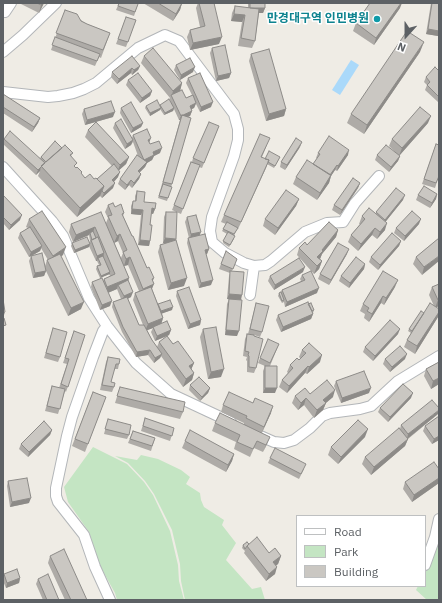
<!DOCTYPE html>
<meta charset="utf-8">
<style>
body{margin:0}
#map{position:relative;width:442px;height:603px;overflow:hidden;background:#efece5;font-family:"IBM Plex Sans",sans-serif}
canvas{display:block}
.frame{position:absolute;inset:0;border:4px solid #5d6165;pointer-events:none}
.legend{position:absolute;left:296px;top:515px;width:130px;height:72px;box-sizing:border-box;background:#fff;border:1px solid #bec0c1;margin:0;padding:5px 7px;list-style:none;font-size:12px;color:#5d6165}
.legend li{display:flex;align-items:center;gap:8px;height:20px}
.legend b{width:20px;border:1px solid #bec0c1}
.north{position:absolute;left:386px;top:16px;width:40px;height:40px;-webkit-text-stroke:3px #fff;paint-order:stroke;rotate:201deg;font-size:11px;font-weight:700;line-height:16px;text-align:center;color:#5d6165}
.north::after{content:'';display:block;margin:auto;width:14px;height:18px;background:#5d6165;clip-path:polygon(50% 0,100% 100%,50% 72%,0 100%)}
</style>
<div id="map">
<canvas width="442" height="603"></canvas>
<div class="frame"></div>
<ul class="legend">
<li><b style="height:5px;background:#fff"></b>Road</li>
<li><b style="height:11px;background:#c4e5c3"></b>Park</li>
<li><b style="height:11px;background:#cac7c2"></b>Building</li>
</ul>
<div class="north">N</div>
</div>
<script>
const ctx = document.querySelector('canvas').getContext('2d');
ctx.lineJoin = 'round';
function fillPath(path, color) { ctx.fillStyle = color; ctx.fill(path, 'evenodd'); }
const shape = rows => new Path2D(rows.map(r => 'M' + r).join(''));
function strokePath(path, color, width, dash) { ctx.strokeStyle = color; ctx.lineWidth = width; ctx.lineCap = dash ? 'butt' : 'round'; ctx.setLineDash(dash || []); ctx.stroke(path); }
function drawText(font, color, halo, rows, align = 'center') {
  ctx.font = font + ' "IBM Plex Sans","Noto Sans KR",sans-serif'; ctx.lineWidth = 3; ctx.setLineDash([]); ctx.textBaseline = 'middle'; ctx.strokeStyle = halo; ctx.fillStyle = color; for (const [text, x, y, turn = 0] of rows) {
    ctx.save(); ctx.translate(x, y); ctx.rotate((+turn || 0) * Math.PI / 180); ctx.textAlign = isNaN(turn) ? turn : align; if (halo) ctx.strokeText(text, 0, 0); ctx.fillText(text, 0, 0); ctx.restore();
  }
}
fillPath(shape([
 [93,447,127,464,144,482,153,495,170,531,178,565,179,581,184,600,117,600,115,593,100,566,89,532,68,502,64,487],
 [141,455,158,459,181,470,190,477,186,484,200,493,201,500,204,507,224,520,222,525,236,543,226,560,252,589,261,587,265,600,185,600,181,581,180,564,172,530,154,494,145,481,128,463,115,456,137,460],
 [439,537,439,600,427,600,416,590,418,586,425,586,425,572,431,559]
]), '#c4e5c3');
fillPath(shape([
 [351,60,359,65,340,95,332,90]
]), '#aad9fa');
const street = shape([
 [5,12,11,3],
 [3,52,23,35,56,3],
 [3,92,48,97,58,96,73,93,84,89,96,83,138,48,165,35,179,41,234,114,238,129,238,140,234,156,212,217,210,231,212,242,225,253,244,263,254,266,265,265,271,261,305,232,327,223,343,222,355,203,379,176],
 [3,167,52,221,63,236,89,298,107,326,136,363,171,394,231,422],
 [250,295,254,266],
 [107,326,103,331,93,357,72,417,67,436,56,488,56,496,58,502,84,535,95,567,110,600],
 [256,434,274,442,284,443,294,440,310,428,322,416,330,413,360,409,371,406,398,381,439,356],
 [425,565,435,537,439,519]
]);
strokePath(street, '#b3b6b9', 12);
strokePath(street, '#fff', 10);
fillPath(shape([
 [22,3,44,3,39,13,21,4],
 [119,3,138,4,134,16,116,10],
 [143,3,182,3,180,10,173,21],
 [198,3,214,3,219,44,190,50,187,37,190,30,200,27,196,8],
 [248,3,265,3,265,8,263,13,259,13,255,41,252,48,238,46,242,22,231,21,232,13,235,6,248,8],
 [431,3,439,3,438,36,426,34],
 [400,8,374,45,353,31,356,23],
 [65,10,87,24,110,33,101,58,99,57,95,66,51,50],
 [126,17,136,20,126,47,116,44],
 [212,48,231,73,229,78,216,81,210,53],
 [420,52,364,134,347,123,351,114],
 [251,54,286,109,284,116,266,121,249,61],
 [144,56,182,83,180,91,186,98,192,95,186,83,188,78,211,107,200,112,196,104,194,108,191,109,192,111,190,116,187,117,172,184,167,201,158,198,180,120,179,120,174,109,173,111,164,115,160,109,160,110,150,116,145,108,146,106,160,106,160,105,171,104,170,100,170,98,141,63],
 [176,65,193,72,180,80,174,70],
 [140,66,138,70,132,75,131,73,117,84,111,77,112,72],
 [439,71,439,101,438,102,425,90,427,85,424,82,426,77],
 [128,80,152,91,150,96,140,103,126,85],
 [3,94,40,118,38,123,32,132,3,113],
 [121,108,143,123,141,127,131,133,120,113],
 [84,109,113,117,85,125,82,114],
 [115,123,132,138,133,135,149,143,150,144,160,153,154,156,152,160,147,163,145,167,139,173,141,174,139,179,132,188,129,185,125,190,118,184,120,179,138,156,133,142,131,145,125,149,113,128],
 [428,123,399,156,389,146,392,139],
 [219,126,202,168,199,167,181,214,172,210,191,162,192,162,193,158],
 [88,130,129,157,126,164,119,170,118,177,114,182,113,188,102,198,100,196,77,217,38,176,40,171,36,175,3,144,3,141,4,139,40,158,41,157,62,148,73,153,71,156,75,168,82,172,81,174,85,178,97,179,112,166,85,137],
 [436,144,439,176,435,188,422,184],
 [267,145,262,157,265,159,279,159,274,168,267,164,238,229,237,229,234,236,234,239,229,247,223,243,227,234,222,231,226,224,221,222,224,215],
 [300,147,285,170,280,167,281,162],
 [318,153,348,155,337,171,335,170,331,176,329,183,317,200,293,184,296,177,313,164,317,158,316,158],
 [377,155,400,156,398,161,389,172,375,160],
 [360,183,358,188,340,215,332,210,334,205],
 [137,191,144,202,155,209,153,214,151,213,150,225,150,241,149,246,138,245,141,215,131,214,131,206,133,201,135,201,135,196],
 [437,194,436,199,430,208,416,200,418,195],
 [3,195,20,220,9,230,3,223],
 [299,199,296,206,275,235,263,226,265,219],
 [403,200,385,222,385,230,377,239,372,235,358,251,348,242,351,235,360,224,359,224,362,216,376,213,376,212],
 [108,205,115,207,124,213,123,216,153,281,152,289,158,304,172,310,162,313,163,318,161,324,171,330,169,335,167,336,173,344,194,363,191,369,194,373,192,380,183,387,161,356,160,358,154,363,148,355,136,357,122,332,112,307,113,302,121,299,117,289,108,293,110,306,100,310,91,287,92,282,103,281,104,279,110,276,109,274,100,278,96,269,97,266,99,265,97,261,96,261,89,246,89,247,74,253,71,246,72,243,89,243,90,241,89,235,73,242,69,232,71,224,106,223,108,218,105,212],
 [118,241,123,253,121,258,114,243],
 [128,265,139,291,135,293,133,300,143,325,139,325,128,299,131,297,128,280,129,278,124,266],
 [153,328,151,332,155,341,167,336,159,342,157,347,152,340,147,330],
 [166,212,175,240,184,286,168,290,158,252,160,245,165,243,163,243,164,217],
 [187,217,209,249,207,254,206,254,211,285,199,288,187,243,188,238,189,238,185,222],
 [29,219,63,255,61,256,81,309,68,316,46,271,44,276,33,278,29,261,31,256,29,257,18,238,20,233,28,228,26,227],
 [41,248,48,260,47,260,45,266,32,256,40,251],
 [419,224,404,241,394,233,396,228],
 [338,230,336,237,322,254,320,259,322,261,319,269,314,274,297,255,299,248,307,245],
 [439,238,422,275,413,264,416,257],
 [401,241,399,246,378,270,369,262,371,257],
 [226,251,237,259,232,271,241,300,237,336,225,335,227,304,229,299,227,299,229,276,230,273,219,269],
 [347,254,329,285,318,279,320,274],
 [365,264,364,269,349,288,339,281,341,276],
 [303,272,274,290,268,281,270,276],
 [302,275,317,293,285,307,284,302,282,303,278,296,279,293,281,292,282,290,301,281,300,279],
 [439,284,439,306,436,307,439,309,439,314,438,317,415,354,404,347,407,340,411,333,408,331,409,329,424,313,434,306,429,295,432,287],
 [395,287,384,305,381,303,369,322,364,318,365,314,360,311,363,304],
 [177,291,201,320,200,325,188,329,176,296],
 [256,303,262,332,260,337,254,335,256,368,254,373,247,372,247,361,246,360,247,357,243,356,245,339,247,334,252,335,248,334],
 [308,304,314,310,313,313,313,314,311,319,281,332,276,320,278,315],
 [53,328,60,357,58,362,44,358],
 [203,329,221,377,208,379,200,337],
 [74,331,85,335,66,392,65,391,58,414,45,411,52,386,59,388,67,364,63,363],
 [398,334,373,361,363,352,365,347],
 [279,344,270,366,275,393,263,393,263,371,265,366,258,363,260,358],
 [302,350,320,362,307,374,305,373,287,393,279,387,282,380,288,373,287,372,290,365,299,360,301,359,299,357],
 [108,357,119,364,118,369,114,369,111,382,114,387,112,392,100,390,106,362],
 [385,359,405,359,390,372,383,364],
 [439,362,439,384,431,389,424,376,426,369],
 [336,381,369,393,341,403,334,386],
 [190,385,210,388,208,393,200,401,189,390],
 [120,387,183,412,180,419,115,403],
 [93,392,106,397,85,452,72,446],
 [310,394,333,397,326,403,323,410,314,418,304,405,298,410,292,403,295,396],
 [411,398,388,422,378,412,380,408],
 [223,405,271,413,262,433,267,444,263,452,254,448,250,457,234,449,236,442,212,431,215,423,244,424,244,423,221,412],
 [438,414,408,439,405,446,371,475,362,464,365,457,400,429,401,425],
 [439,416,439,440,432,444,423,431,425,426],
 [145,418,174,428,170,441,141,431],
 [108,419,129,435,127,439,104,434],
 [52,430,50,435,28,457,19,449,21,444],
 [133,431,155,438,151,451,128,443],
 [365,437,338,464,328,455,331,447],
 [185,441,234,454,232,461,226,472,182,448],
 [270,458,304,469,299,479,268,463],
 [439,469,439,483,412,502,403,489,405,482],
 [8,481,29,503,10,507,7,486],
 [249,544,269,553,281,556,278,564,276,565,275,574,266,581,244,553,245,551,242,548,243,545],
 [50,556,87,600,65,600,48,563],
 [4,574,20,578,19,583,6,588,3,581,3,577],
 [38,579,59,600,43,600,36,584]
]), '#aeaba7');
fillPath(shape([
 [43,3,44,3,39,13,41,5],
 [182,3,180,10,173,21,176,14],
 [401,3,402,3,400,8,374,45,376,38],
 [250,8,265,8,263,13,249,13],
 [234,14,245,15,242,22,231,21],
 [428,29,439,31,438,36,426,34],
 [222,37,219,44,190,50,193,43],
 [424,42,420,52,364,134,367,125],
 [140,66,138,70,132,75,134,70],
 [195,67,193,72,180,80,181,75],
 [132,68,131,73,117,84,119,79],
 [231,73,229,78,216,81,218,76],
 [182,83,180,91,172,95,173,91],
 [152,91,150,96,140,103,142,98],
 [213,102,211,107,200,112,201,107],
 [196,103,194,108,188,111,190,106],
 [161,108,160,110,150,116,150,113],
 [174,108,173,111,164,115,165,113],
 [286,109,284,116,266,121,269,114],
 [192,111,190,116,181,120,182,115,180,120,179,120,181,116],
 [115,112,113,117,85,125,87,120],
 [431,116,428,123,399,156,402,148],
 [40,118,38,123,32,132,34,127],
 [143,123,141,127,131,133,133,128],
 [151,138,149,143,146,144,148,140],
 [133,140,131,145,125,149,127,144],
 [302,142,300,147,285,170,287,165],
 [162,148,160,153,154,156,152,160,147,163,145,167,136,176,138,171,144,160,153,152],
 [349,150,348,155,337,171,338,166],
 [400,156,398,161,389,172,391,167],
 [129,157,126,164,117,172,120,165],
 [269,160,266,168,238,229,241,222],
 [337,165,335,170,331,176,329,183,317,200,320,193,329,177],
 [41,166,40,171,36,175,38,170],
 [120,172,118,177,111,185,112,180],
 [141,174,139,179,132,188,134,183],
 [131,180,129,185,125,190,127,185],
 [115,183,113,188,102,198,104,193],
 [360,183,358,188,340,215,342,210],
 [104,186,100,196,77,217,80,208],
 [437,194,436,199,430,208,432,203],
 [405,195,403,200,383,225,385,220],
 [299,199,296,206,275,235,278,228],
 [152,208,155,209,153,214,150,213],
 [132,209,143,210,141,215,131,214],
 [22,215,20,220,9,230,11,225],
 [421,219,419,224,404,241,405,236],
 [387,223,385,230,377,239,380,232],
 [95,227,92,234,90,233,89,235,73,242,76,235],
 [375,228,372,235,358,251,361,244],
 [338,230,336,237,322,254,320,259,315,264,317,257,322,250],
 [201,232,199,237,190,239,191,234],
 [120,234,118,241,114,243,117,236],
 [165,238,176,239,174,244,163,243],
 [140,240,150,241,149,246,138,245],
 [401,241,399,246,378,270,380,265],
 [90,244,89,247,74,253,75,250],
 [42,246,40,251,29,257,31,252],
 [66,247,63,255,51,263,53,256],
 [209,249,207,254,203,255,205,250],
 [349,249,347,254,329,285,331,280],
 [104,253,103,258,98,258,97,261,96,261,97,256],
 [439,256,439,261,422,275,424,267],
 [130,257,128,265,124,266,126,259],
 [322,261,319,269,314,274,317,266],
 [365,264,364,269,349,288,350,283],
 [305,267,303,272,274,290,275,285],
 [46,271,44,276,33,278,35,273],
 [110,272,110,274,100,278,101,276],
 [129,278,126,285,118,285,117,289,105,294,107,287],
 [154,278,151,285,154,284,151,291,141,296,143,289,152,279],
 [187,278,184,286,168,290,171,283],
 [213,280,211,285,199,288,201,283],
 [398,280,395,287,384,305,386,298],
 [319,288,317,293,285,307,287,302],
 [133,292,131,297,122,301,124,296],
 [229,294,242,295,241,300,227,299],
 [383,296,381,303,369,322,372,314],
 [438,300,439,300,439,306,435,308],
 [112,301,110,306,100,310,102,305],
 [84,302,81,309,68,316,71,308],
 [173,307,172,310,158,315,159,312],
 [5,312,3,318,3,313],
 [439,312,438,317,415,354,417,346],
 [313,314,311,319,281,332,283,327],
 [163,318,161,325,145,331,148,324],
 [201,320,200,325,188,329,190,324],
 [400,329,398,334,373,361,375,356],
 [171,330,169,335,155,341,157,336],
 [226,330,239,331,237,336,225,335],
 [150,350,148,355,136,357,137,352],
 [162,354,160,358,154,363,155,358],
 [407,354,405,359,390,372,392,367],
 [322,355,320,362,307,374,309,367],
 [194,363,191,370,189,366],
 [308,366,305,373,287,393,289,386],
 [224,369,221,377,208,379,211,372],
 [194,373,192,380,183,387,186,379],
 [439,378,439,384,431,389,433,381],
 [210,388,208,393,200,401,202,397],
 [265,388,277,388,275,393,263,393],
 [371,388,369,393,341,403,342,398],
 [335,390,333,397,321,407,323,400],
 [413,393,411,398,388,422,390,417],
 [306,398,304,405,298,410,301,403],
 [326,403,323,410,314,418,317,410],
 [273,406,271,413,261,434],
 [439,410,438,414,407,439,408,434],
 [368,429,365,437,338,464,341,457],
 [52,430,50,435,28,457,29,452],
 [439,436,439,440,432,444,434,439],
 [270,437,267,444,263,452,266,445],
 [408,439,405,446,371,475,374,467],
 [234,454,232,461,226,472,228,465],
 [439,478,439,483,412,502,414,495],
 [31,498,29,503,10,507,12,502],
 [281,556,278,564,271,570,273,562],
 [277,567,275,574,266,581,269,574],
 [20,578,19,583,6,588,7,583]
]), '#8d8b88');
const building = shape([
 [37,3,43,3,41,5,37,3],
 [119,3,137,3,138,4,135,12,118,6,119,3],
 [158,3,182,3,176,14,158,3],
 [199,3,214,3,222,37,193,43,190,30,205,26,199,3],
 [250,3,265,3,265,8,250,8,250,3],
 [370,3,401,3,376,38,356,23,370,3],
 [432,3,439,3,439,31,428,29,432,3],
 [235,6,259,9,255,41,241,38,245,15,234,14,235,6],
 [65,10,77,14,81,21,87,24,110,33,103,50,56,33,65,10],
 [126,17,136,20,128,42,118,39,126,17],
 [407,31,424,42,367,125,351,114,407,31],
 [55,37,100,54,97,61,52,45,55,37],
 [225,45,231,73,218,76,212,48,225,45],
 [153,48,182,83,173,91,144,56,153,48],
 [269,49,286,109,269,114,251,54,269,49],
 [132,56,140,66,134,70,132,68,119,79,112,72,132,56],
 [190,58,195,67,181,75,176,65,190,58],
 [435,67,439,71,439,97,427,85,430,82,426,77,435,67],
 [138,73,152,91,142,98,128,80,138,73],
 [200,73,213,102,201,107,188,78,200,73],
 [182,90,186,98,193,95,196,103,190,106,192,111,181,116,171,95,182,90],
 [3,94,40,118,34,127,3,107,3,94],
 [169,99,174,108,165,113,160,105,169,99],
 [157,100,161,108,150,113,146,106,157,100],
 [111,101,115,112,87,120,84,109,111,101],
 [131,102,143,123,133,128,121,108,131,102],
 [420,107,431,116,402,148,392,139,420,107],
 [182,115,191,118,172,184,163,182,182,115],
 [121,119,133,140,127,144,115,123,121,119],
 [96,122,129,157,120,165,88,130,96,122],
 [209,122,219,126,204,163,193,158,209,122],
 [147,129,151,138,148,140,150,144,159,141,162,148,153,152,154,155,144,160,133,135,147,129],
 [10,131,45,163,38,170,4,139,10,131],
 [260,134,270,138,261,157,269,160,241,222,224,215,260,134],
 [329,136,349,150,338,166,337,165,330,175,313,164,320,154,318,153,329,136],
 [296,138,302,142,287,165,281,162,296,138],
 [55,141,62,148,46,162,41,157,55,141],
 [436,144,439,145,439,176,436,183,424,179,436,144],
 [65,145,73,153,70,155,77,163,74,166,76,168,77,167,82,172,81,173,85,178,90,174,94,179,96,178,104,186,80,208,41,166,65,145],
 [386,145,400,156,391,167,377,155,386,145],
 [269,151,280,157,275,166,268,162,269,160,265,159,269,151],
 [137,155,147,162,138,171,141,174,134,183,131,180,127,185,120,179,137,155],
 [307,160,331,175,320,193,296,177,307,160],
 [191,162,200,165,183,209,174,205,191,162],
 [114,164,120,172,112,180,115,183,104,193,102,191,104,186,97,179,114,164],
 [353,178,360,183,342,210,334,205,353,178],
 [163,184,172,187,168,198,159,196,163,184],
 [424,186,437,194,432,203,418,195,424,186],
 [396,188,405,195,385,220,376,212,396,188],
 [286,190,299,199,278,228,265,219,286,190],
 [137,191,145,192,144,202,156,203,155,209,152,208,150,225,152,225,150,241,140,240,143,210,132,209,133,201,136,201,137,191],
 [3,195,22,215,11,225,3,217,3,195],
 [113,203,115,207,121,204,124,213,122,214,132,236,133,236,147,268,149,267,154,278,152,279,154,284,143,289,130,257,126,259,123,252,127,250,120,234,117,236,108,216,112,215,108,205,113,203],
 [369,208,387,223,380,232,375,228,361,244,351,235,365,219,362,216,369,208],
 [42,211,66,247,53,256,29,219,42,211],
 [412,211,421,219,405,236,396,228,412,211],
 [101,212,129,278,107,287,104,279,115,274,95,227,76,235,71,224,101,212],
 [166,212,177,212,176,239,165,238,166,212],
 [196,215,201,232,191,234,187,217,196,215],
 [227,222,238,228,234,234,223,229,227,222],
 [329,222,338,230,322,250,323,251,317,257,322,261,317,266,299,248,305,242,307,245,329,222],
 [30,227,42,246,31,252,20,233,30,227],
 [93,231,96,238,92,240,90,233,93,231],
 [228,232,235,236,230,245,223,241,228,232],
 [392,233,401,241,380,265,371,257,392,233],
 [205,234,209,249,205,250,213,280,201,283,188,238,205,234],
 [87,237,90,244,75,250,72,243,87,237],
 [98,237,104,253,97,256,91,240,98,237],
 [439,238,439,256,424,267,416,257,439,238],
 [176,240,187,278,171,283,160,245,176,240],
 [338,243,349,249,331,280,320,274,338,243],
 [226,251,237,259,233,269,221,264,226,251],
 [42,253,46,271,35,273,31,256,42,253],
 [60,254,84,302,71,308,47,260,60,254],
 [103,256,110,272,101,276,97,266,101,265,98,258,103,256],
 [356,257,365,264,350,283,341,276,356,257],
 [299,258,305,267,275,285,270,276,299,258],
 [230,271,244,272,242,295,229,294,230,271],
 [311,271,319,288,287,302,282,290,305,280,302,275,311,271],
 [383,271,398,280,386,298,383,296,372,314,367,311,369,308,363,304,383,271],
 [102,278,112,301,102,305,92,282,102,278],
 [128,280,133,292,124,296,118,285,128,280],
 [439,284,439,300,438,300,432,287,439,284],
 [151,287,163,318,148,324,135,293,151,287],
 [189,287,201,320,190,324,177,291,189,287],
 [281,292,284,300,282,301,279,293,281,292],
 [127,297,139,325,144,325,152,340,162,354,155,358,150,350,137,352,123,327,113,302,127,297],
 [3,299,5,312,3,313,3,299],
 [229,299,242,300,239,331,226,330,229,299],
 [170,300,173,307,161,311,158,304,170,300],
 [308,302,313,314,283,327,278,315,308,302],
 [256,303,269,306,262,332,250,329,256,303],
 [311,303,314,310,312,311,308,304,311,303],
 [430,303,439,309,439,312,417,346,407,340,430,303],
 [421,311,424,313,412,331,409,329,421,311],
 [3,318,4,318,6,325,3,326,3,318],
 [390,320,400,329,375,356,365,347,390,320],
 [167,321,171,330,157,336,153,327,167,321],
 [216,327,224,369,211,372,203,329,216,327],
 [53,328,67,332,60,357,46,353,53,328],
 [74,331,85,335,68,387,61,384,69,359,65,358,74,331],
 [247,334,254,335,254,336,263,339,256,368,249,367,249,356,248,355,249,352,245,351,247,334],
 [167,336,173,344,178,341,194,363,189,366,194,373,186,379,159,342,167,336],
 [268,339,279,344,270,363,260,358,268,339],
 [309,343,322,355,309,367,308,366,289,386,282,380,293,368,290,365,297,358,299,360,306,353,302,350,309,343],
 [400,346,407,354,392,367,385,359,400,346],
 [108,357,120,359,119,364,116,364,111,382,115,383,114,387,102,385,108,357],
 [439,362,439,378,433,381,426,369,439,362],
 [265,366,277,366,277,388,265,388,265,366],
 [364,371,371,388,342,398,336,381,364,371],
 [199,377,210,388,202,397,190,385,199,377],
 [327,380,335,390,323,400,326,403,317,410,306,398,301,403,295,396,305,388,310,394,327,380],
 [403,384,413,393,390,417,380,408,403,384],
 [52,386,65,389,60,409,47,406,52,386],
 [120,387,185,402,183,412,117,396,120,387],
 [93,392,106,397,88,444,75,439,93,392],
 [229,392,253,403,255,398,273,406,264,427,246,418,247,416,223,405,229,392],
 [432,400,439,408,439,410,408,434,401,425,432,400],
 [220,413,270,437,266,445,257,441,253,449,237,442,240,435,215,423,220,413],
 [439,416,439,436,434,439,425,426,439,416],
 [145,418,174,428,172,436,143,426,145,418],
 [108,419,131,425,129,435,105,429,108,419],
 [358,420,368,429,341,457,331,447,358,420],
 [44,421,52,430,29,452,21,444,44,421],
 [399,428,408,439,374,467,365,457,399,428],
 [190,430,234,454,228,465,185,441,190,430],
 [133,431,155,438,152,446,130,439,133,431],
 [275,448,306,464,301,474,270,458,275,448],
 [434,462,439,469,439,478,414,495,405,482,434,462],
 [27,478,31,498,12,502,8,481,27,478],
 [257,537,269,553,275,548,281,556,273,562,277,567,269,574,247,546,257,537],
 [247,542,249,544,247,546,245,549,243,545,247,542],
 [64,549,87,600,71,600,50,556,64,549],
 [17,569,20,578,7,583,4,574,17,569],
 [48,574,59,600,47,600,38,579,48,574]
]);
fillPath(building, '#cac7c2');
strokePath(building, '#8d8b88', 1);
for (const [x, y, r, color] of [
 [377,19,4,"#0f9aa8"]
]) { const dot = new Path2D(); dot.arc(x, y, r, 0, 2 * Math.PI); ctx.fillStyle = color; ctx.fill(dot); strokePath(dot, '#fff', 1.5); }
drawText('bold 12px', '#0d838f', '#fff', [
 ["만경대구역 인민병원",369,19]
], 'right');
</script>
